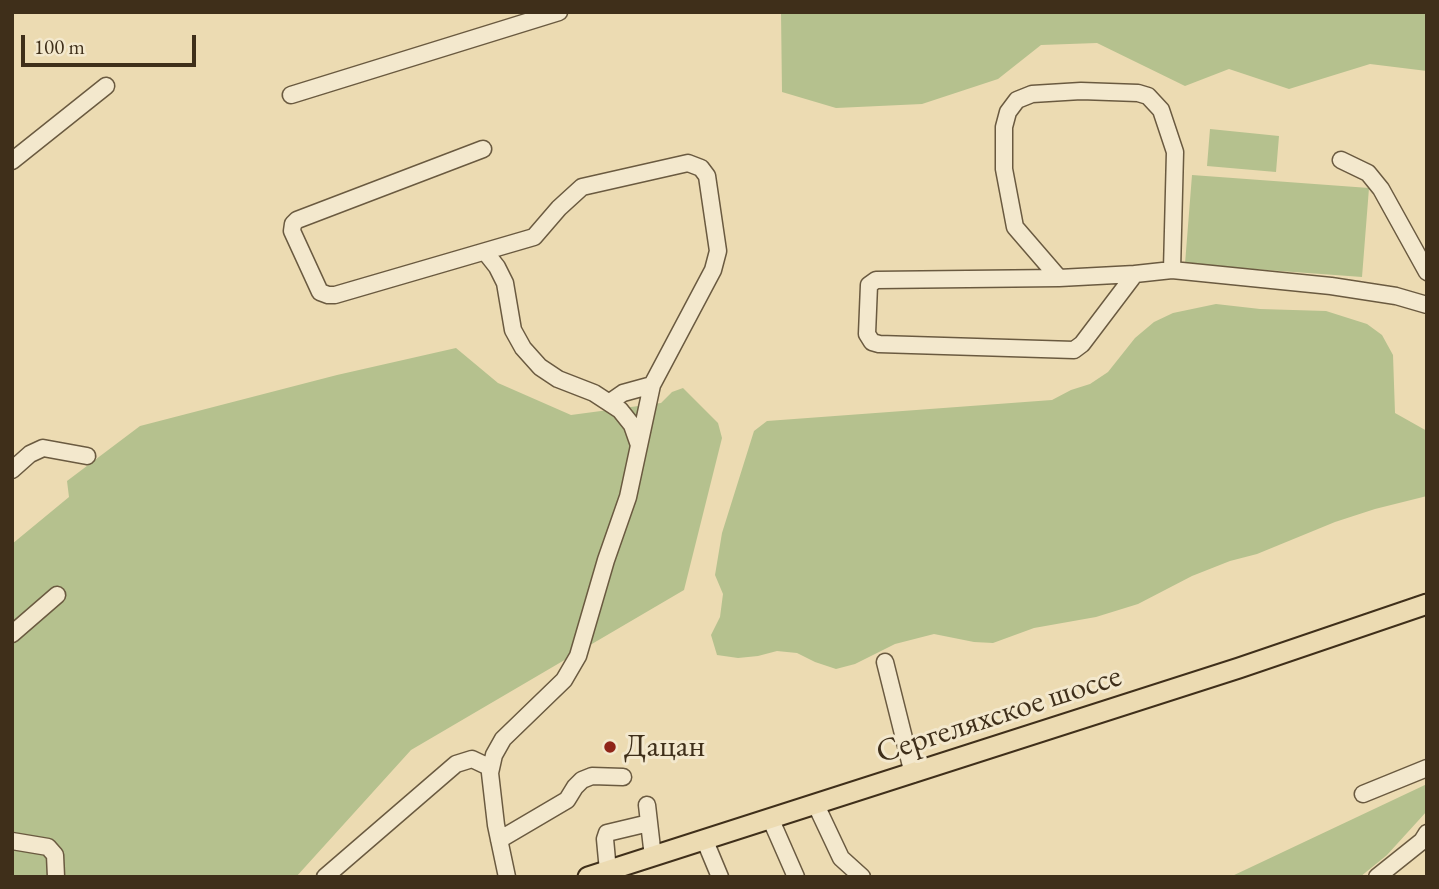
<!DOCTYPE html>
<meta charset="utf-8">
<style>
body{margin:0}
#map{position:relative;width:1439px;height:889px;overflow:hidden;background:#ecdbb2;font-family:"EB Garamond",serif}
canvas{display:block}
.frame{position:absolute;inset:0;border:14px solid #3f2f1a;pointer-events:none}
.scale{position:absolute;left:21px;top:35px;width:175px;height:32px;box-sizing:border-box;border:4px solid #3f2f1a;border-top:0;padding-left:9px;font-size:21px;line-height:24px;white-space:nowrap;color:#3f2f1a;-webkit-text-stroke:5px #f3e8cd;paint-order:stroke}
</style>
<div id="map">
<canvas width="1439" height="889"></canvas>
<div class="frame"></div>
<div class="scale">100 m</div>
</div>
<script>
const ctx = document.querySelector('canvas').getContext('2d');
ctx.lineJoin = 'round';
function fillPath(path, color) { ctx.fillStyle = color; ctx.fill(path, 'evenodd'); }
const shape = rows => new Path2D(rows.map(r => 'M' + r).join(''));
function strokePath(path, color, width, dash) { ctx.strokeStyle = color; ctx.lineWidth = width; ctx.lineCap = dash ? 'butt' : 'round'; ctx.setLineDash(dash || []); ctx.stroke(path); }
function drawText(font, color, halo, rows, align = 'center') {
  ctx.font = font + ' "EB Garamond",serif'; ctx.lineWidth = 6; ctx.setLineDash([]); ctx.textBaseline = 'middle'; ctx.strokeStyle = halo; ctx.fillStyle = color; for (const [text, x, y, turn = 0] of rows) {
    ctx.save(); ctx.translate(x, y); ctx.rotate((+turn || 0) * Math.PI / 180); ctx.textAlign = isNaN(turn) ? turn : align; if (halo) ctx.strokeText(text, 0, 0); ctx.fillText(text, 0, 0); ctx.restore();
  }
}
fillPath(shape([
 [781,12,1427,12,1427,71,1370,64,1289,89,1229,69,1185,86,1097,43,1041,45,998,79,922,104,836,108,782,92],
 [1210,129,1279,136,1276,172,1207,166],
 [1192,175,1369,188,1362,277,1185,264],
 [1216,304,1260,309,1326,311,1367,324,1382,335,1393,355,1395,413,1427,431,1427,496,1375,509,1335,522,1257,554,1230,561,1192,576,1138,604,1096,617,1034,628,993,643,974,642,934,634,895,644,855,664,836,669,815,662,797,653,777,651,758,656,738,658,717,655,711,635,720,617,723,594,715,575,722,533,754,431,767,421,1052,400,1071,390,1090,384,1108,372,1135,338,1154,322,1173,313],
 [456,348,498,383,571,415,661,403,672,392,683,388,718,423,722,438,684,590,411,750,296,877,12,877,12,544,69,497,67,481,140,426,337,375],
 [1427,784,1427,811,1387,855,1360,877,1230,877]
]), '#b5c18e');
const minor = shape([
 [291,95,559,12],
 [483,149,297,220,293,224,292,231,320,292,328,295,335,295,534,237,559,208,582,187,688,163,701,168,707,176,718,251,713,270,652,385,628,497,606,560,578,656,564,680,503,739,494,755,490,773,496,825,507,877],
 [1341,160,1368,173,1381,189,1427,272],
 [12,161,106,86],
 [486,253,497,267,505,283,513,330,523,348,540,367,558,379,594,393,620,410,632,425,639,445],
 [1135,274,1082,344,1074,350,879,344,872,342,867,334,869,285,876,280,1059,278,1135,274,1172,270,1331,286,1396,296,1427,305],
 [1059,278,1015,227,1004,169,1004,127,1008,112,1017,100,1032,94,1081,91,1138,93,1148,96,1161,110,1175,152,1172,270],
 [610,402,623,393,652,385],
 [12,470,30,454,43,448,87,456],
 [12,634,57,595],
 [885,662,913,774],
 [1363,794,1427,768],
 [647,805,653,857],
 [816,805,841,858,862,877],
 [771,820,796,877],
 [499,840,567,800,575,787,582,780,592,776,623,777],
 [12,841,48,847,55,855,56,877],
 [705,841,720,877],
 [608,871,605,839,607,833,649,823],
 [325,877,456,764,472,759,491,768],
 [1377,877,1422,841,1427,833]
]);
const major = shape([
 [588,877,1239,668,1427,604]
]);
strokePath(minor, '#6a5a40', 19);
strokePath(major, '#3f2f1a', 23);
strokePath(minor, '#f3e8cd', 16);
strokePath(major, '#ecdbb2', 19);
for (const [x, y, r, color] of [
 [610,747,7,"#8f2418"]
]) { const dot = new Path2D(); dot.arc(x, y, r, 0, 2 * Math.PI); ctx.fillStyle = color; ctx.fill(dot); strokePath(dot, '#f3e8cd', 2.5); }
drawText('32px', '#3f2f1a', '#f3e8cd', [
 ["Сергеляхское шоссе",999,715,-18]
]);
drawText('32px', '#3f2f1a', '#f3e8cd', [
 ["Дацан",624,747]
], 'left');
</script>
